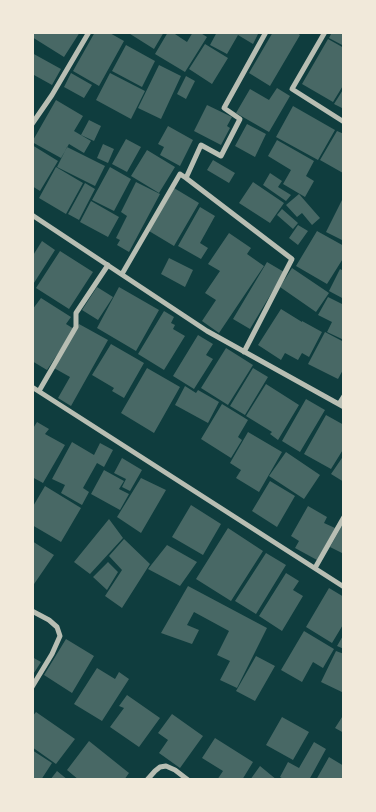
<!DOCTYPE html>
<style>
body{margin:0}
#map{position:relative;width:376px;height:812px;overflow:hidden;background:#0f3d3e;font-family:"Roboto Condensed",sans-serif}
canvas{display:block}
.frame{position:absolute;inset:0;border:34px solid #f1e9da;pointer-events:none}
</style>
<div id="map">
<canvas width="376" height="812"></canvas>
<div class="frame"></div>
</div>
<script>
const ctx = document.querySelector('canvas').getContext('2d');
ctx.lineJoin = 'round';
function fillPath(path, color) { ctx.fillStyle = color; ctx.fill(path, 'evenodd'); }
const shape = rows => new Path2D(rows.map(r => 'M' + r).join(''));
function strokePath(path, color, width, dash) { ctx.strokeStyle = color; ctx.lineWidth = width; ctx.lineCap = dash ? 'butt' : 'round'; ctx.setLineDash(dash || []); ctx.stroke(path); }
fillPath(shape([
 [32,32,80,32,64,57,32,37],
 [95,32,108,32,124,41,99,86,73,71],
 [127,32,164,32,154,49],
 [168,32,172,32,187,42,193,32,199,32,207,37,185,72,155,54],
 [217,32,259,32,253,44,238,35,227,54,210,45],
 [273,32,296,32,300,35,270,86,249,73],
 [332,32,344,32,344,46,329,38],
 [328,39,344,48,344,84,333,102,302,84],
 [205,44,228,58,212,84,189,69],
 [126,45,155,61,142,87,112,71],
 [32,53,61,69,52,85,34,75,32,78],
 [159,65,181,76,161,119,138,108],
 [71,73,92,85,84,98,64,87],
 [110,73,145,91,131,119,96,100],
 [186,76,195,81,186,99,177,94],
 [277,88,290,96,269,132,236,113,250,89,269,100],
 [344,88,344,109,334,104],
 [56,100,83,116,74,131,91,141,84,153,69,144,61,158,32,142],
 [207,105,232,117,227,126,230,128,221,145,194,131],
 [293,106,335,130,318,160,276,137],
 [89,120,101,126,94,141,81,135],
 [247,124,266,134,255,157,235,146],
 [168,126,193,140,180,166,160,155,164,147,158,144],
 [337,131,344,134,343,173,320,160],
 [126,139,141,147,127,172,112,164],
 [277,140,314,161,306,176,314,181,305,197,283,184,291,170,268,156],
 [103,144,114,149,108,163,97,158],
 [32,145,58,161,40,191,32,186],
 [67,147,105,166,95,186,57,167],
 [147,150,175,167,159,193,131,176],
 [213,160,235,173,229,183,207,170],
 [56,167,83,183,66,214,39,198],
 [110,167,131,179,114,211,92,200],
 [270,173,282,181,278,187,291,195,286,201,263,185],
 [136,182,160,194,129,252,117,245,120,240,116,238,127,216,121,212],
 [253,182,284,203,270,223,239,203],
 [85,183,95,189,79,220,68,214],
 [174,188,199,203,174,246,149,231],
 [299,194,320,218,312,225,302,213,297,217,286,205],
 [344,196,344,241,326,232],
 [91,201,119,217,108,237,80,222],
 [200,207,215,216,200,243,208,248,201,259,178,246],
 [282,209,298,223,293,229,277,215],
 [298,225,308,231,298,245,289,238],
 [317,231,344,246,344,257,327,284,296,266],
 [229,233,251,248,247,254,264,266,219,333,202,321,216,300,205,293,220,271,208,264],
 [42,241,55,250,32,286,32,257],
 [60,251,93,272,69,309,36,288],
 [169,258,193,270,185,287,161,274],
 [267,262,284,272,250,329,233,319],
 [292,268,329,293,316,312,280,287],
 [340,269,344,271,344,299,329,291],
 [97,287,113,297,98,320,82,310],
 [119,287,159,310,136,351,97,328],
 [328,297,344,305,344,340,327,332,332,322,318,315],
 [41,298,71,317,66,324,74,329,47,370,32,361,32,310],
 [281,309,302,322,302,321,322,332,309,357,302,353,298,360,285,353,281,360,258,345],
 [164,311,174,317,171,323,175,325,173,329,185,336,164,370,138,354],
 [79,324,108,340,71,406,58,398,70,377,54,368],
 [325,332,344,342,344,368,338,379,308,364],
 [198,335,213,344,206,355,213,359,194,389,173,376],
 [111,344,144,363,124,398,112,391,114,388,92,375],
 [226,348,253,365,228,405,201,388],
 [147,368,180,387,154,433,121,413],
 [253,368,268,377,245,415,230,406],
 [266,384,299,405,278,440,270,434,272,432,246,416],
 [185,386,196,393,198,390,219,402,208,423,175,405],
 [306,399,325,410,300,452,282,441],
 [222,404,248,420,238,437,242,440,231,458,201,439],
 [326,415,344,425,344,448,331,469,304,454],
 [37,422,49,429,45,434,65,445,43,483,32,477,32,430],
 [248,432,282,452,259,492,236,478,241,470,230,463],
 [72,442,94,455,100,443,113,450,104,467,97,463,83,488,89,492,82,505,61,493,65,485,52,479],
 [286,452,320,475,304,499,269,476],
 [344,455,344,482,331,474],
 [122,458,142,470,130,491,122,487,126,479,114,473],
 [104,470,124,481,119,489,129,494,120,510,91,494],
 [141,478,166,490,141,533,117,517],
 [270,481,295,496,277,527,252,511],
 [45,486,81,508,61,542,32,525,32,508],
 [191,505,221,524,203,555,172,537],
 [308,506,327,517,324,523,335,528,317,560,295,548,299,541,291,536],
 [109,519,123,538,90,574,74,562],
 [344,522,344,554,330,547],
 [228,528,263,551,231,601,196,579],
 [124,539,150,564,122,608,105,596,122,570,109,556],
 [32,541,54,555,32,587],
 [167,545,197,562,180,586,148,569],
 [266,553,286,565,256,614,235,601],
 [108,562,118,572,107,590,93,577],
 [286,573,299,581,293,590,303,596,282,631,259,616],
 [188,586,267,628,237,688,220,680,230,661,217,655,229,631,194,612,187,625,199,630,192,644,161,633],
 [329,588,344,597,344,623,332,643,306,627],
 [304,631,334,649,323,668,313,662,302,682,281,670],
 [344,634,344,649,337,646],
 [66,639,94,656,72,693,44,675],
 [336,651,344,654,344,693,321,682],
 [256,656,275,666,255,701,236,691],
 [32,657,41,662,32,676],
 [97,668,115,679,119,672,129,679,102,721,74,704],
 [127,695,160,718,139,747,110,727,124,708,119,706],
 [36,712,75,739,56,764,32,747,32,717],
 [172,714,203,736,180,768,159,753,168,740,158,733],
 [344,714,344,733,335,728],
 [282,717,309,732,293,760,266,745],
 [215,738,253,762,242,780,217,780,223,771,202,758],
 [89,741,129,773,124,780,79,780,67,770],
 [314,742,326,749,309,780,285,780,280,777,288,762,299,768],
 [32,750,52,763,41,780,32,780],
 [329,757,344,766,344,780,316,780],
 [260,766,277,780,250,780],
 [57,771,68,780,50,780]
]), '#486865');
strokePath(shape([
 [325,32,292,89,344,122],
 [32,124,52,95,89,32],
 [32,215,207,331,344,407],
 [122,274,180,174,186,178],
 [244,352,292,259,186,178,201,145,221,156,240,119,224,108,266,32],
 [32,387,344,587],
 [39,391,76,327,76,313,108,265],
 [339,404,344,396],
 [315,568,344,517],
 [32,611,49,620,57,627,60,636,52,654,32,687],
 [147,780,155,771,160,767,166,766,175,770,188,780]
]), '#b8beb3', 5);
</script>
